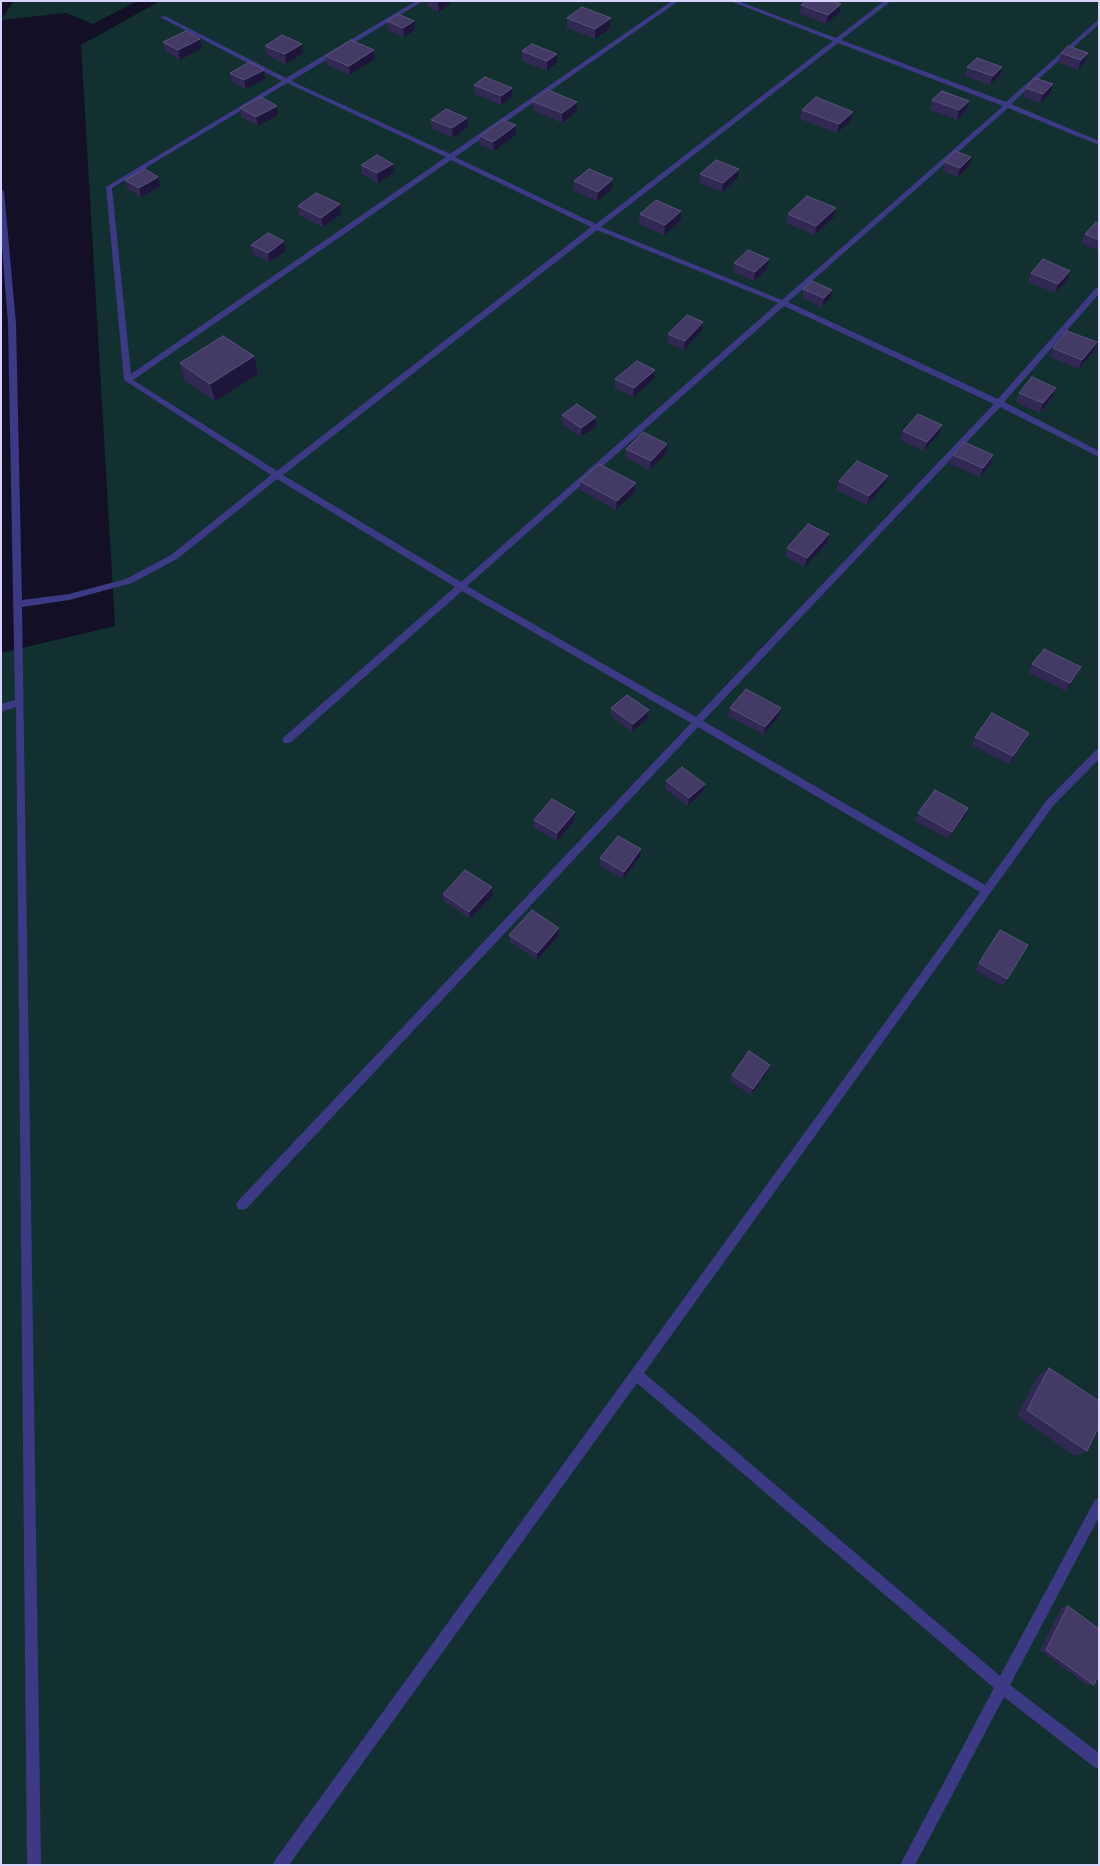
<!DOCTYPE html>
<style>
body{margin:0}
#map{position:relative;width:1100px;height:1866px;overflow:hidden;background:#130f26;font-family:Arial,sans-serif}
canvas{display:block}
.frame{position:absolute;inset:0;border:2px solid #d9d4ff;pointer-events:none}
</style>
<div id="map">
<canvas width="1100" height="1866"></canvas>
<div class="frame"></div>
</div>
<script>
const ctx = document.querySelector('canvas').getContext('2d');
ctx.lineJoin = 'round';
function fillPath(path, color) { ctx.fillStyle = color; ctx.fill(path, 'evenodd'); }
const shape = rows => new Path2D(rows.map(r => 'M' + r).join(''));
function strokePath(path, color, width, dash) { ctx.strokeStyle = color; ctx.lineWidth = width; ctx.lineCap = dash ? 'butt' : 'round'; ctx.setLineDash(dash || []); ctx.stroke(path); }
fillPath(shape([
 [14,1,137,1,93,24,66,13,1,20],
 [160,1,1099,1,1099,1865,1,1865,1,653,115,626,81,45]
]), '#12302f');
fillPath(shape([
 [416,1,423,1,291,81,450,154,672,1,679,1,455,157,596,224,833,41,730,1,738,1,836,38,884,1,891,1,841,40,1006,102,1099,19,1099,24,1011,104,1099,141,1099,145,1008,108,788,302,998,399,1096,288,1099,288,1099,294,1004,402,1099,451,1099,457,1000,407,703,721,985,885,1047,800,1096,750,1099,749,1099,759,1053,806,644,1373,1000,1676,1095,1500,1099,1498,1099,1517,1010,1685,1099,1753,1099,1769,1094,1767,1004,1697,915,1865,900,1865,994,1688,637,1383,289,1865,273,1865,275,1860,980,892,698,727,246,1209,242,1210,238,1209,236,1205,238,1201,691,723,462,591,290,743,284,743,282,740,284,737,455,587,277,479,177,559,132,583,69,600,22,607,41,1865,27,1865,16,707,1,712,1,704,15,700,8,323,1,233,1,189,4,191,16,323,22,600,69,594,126,579,171,555,271,475,124,380,106,187,282,81,160,17,165,16,286,78,416,1],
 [838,43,1003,106,782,300,601,227,838,43],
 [287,83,446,157,131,374,112,188,287,83],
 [451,160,591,227,277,471,133,380,451,160],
 [597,230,778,303,461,582,283,475,597,230],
 [784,306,994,404,696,717,467,586,784,306]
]), '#3d3a85');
fillPath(shape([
 [427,1,450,1,450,4,439,12,428,7],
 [801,5,839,13,826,24,800,14],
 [567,18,610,28,595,39,567,28],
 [387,21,415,30,404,37,388,30],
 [200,39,202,48,180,60,165,51,163,42],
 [265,46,303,53,286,64,267,55],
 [374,50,375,59,350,75,327,65,325,56],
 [522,51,557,54,557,63,547,71,522,61],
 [1061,53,1088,53,1085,62,1078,70,1058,62],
 [967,67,1000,76,990,85,965,76],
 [264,70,265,79,246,89,232,82,230,73],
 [474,85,512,97,501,105,475,94],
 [1026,88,1050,94,1040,103,1023,97],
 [932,100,969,101,966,111,957,120,930,110],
 [532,101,577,102,577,111,562,123,533,110],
 [277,106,278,115,258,126,241,117,240,108],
 [802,110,853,112,851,121,837,133,800,119],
 [467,118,468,127,453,138,432,129,431,120],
 [516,125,516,135,494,151,480,145,480,136],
 [945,162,969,166,958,177,943,171],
 [361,165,394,173,378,183,362,174],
 [700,174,738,178,722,192,699,183],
 [613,179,612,189,597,201,574,191,574,181],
 [125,180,161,186,141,197,128,189],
 [340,204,341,214,323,227,299,215,298,206],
 [681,211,681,220,664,235,639,224,640,214],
 [788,214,834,217,815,235,786,223],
 [1099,224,1099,251,1081,243,1085,234],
 [284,241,286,251,269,262,253,254,251,245],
 [734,263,767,269,754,281,733,272],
 [1031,273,1067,280,1055,293,1028,282],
 [803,289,830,299,822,307,802,298],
 [703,322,702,331,684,350,667,343,668,334],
 [1097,342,1093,352,1079,369,1050,357,1053,348],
 [254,356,258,374,215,401,185,381,180,363],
 [615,379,654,379,633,397,615,388],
 [1019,393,1052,397,1040,413,1016,402],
 [562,415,596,426,581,437,562,424],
 [903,431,939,434,924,451,900,440],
 [667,444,666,453,650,470,626,458,626,449],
 [953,455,993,455,990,464,980,477,950,464],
 [888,476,885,484,867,505,837,490,839,481],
 [580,481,635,492,616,510,580,490],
 [829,534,827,543,805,567,785,556,787,548],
 [1032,664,1077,675,1066,691,1029,673],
 [611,708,649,710,648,718,632,732,611,716],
 [730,708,779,716,764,735,728,716],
 [1029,733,1025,741,1009,764,972,745,975,737],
 [666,781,705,784,703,791,688,806,665,789],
 [968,808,965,816,948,839,915,821,918,813],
 [575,812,575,820,557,841,534,828,534,820],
 [641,849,640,857,623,879,599,865,600,858],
 [492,887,493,895,470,919,444,901,443,894],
 [509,935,559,935,537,960,510,942],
 [1028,945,1003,986,975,970,979,963],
 [770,1065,768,1071,751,1095,730,1081,732,1075],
 [1049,1368,1087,1451,1075,1456,1017,1416,1038,1375],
 [1068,1606,1094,1685,1087,1685,1040,1650,1062,1607]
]), '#312854');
fillPath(shape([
 [440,1,450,1,450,4,439,12,438,2],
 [841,4,839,13,826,24,828,15],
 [611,18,610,28,595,39,595,29],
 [414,21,415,30,404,37,403,28],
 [200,39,202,48,180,60,178,50],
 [302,44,303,53,286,64,285,54],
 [374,50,375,59,350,75,349,66],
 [1088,53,1085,62,1078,70,1081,60],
 [557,54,557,63,547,71,547,61],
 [1002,67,1000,76,990,85,993,76],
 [264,70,265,79,246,89,244,80],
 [1053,84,1050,94,1040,103,1043,94],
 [512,88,512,97,501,105,501,96],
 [969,101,966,111,957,120,959,110],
 [577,102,577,111,562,123,562,113],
 [277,106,278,115,258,126,256,117],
 [853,112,851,121,837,133,839,124],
 [467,118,468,127,453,138,452,128],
 [516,125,516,135,494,151,493,142],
 [971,157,969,166,958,177,960,168],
 [393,164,394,173,378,183,377,173],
 [739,169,738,178,722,192,723,183],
 [158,177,161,186,141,197,139,188],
 [613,179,612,189,597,201,598,192],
 [340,204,341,214,323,227,321,218],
 [836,208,834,217,815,235,816,226],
 [681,211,681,220,664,235,665,225],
 [284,241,286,251,269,262,268,253],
 [769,259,767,269,754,281,755,272],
 [1070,271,1067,280,1055,293,1058,284],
 [832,290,830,299,822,307,824,298],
 [703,322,702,331,684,350,685,341],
 [1097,342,1093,352,1079,369,1082,360],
 [254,356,258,374,215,401,210,384],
 [655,370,654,379,633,397,634,388],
 [1056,388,1052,397,1040,413,1043,403],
 [596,417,596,426,581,437,581,428],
 [942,425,939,434,924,451,927,442],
 [667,444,666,453,650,470,651,461],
 [993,455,990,464,980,477,983,468],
 [888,476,885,484,867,505,869,496],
 [636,483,635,492,616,510,617,501],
 [829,534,827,543,805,567,807,558],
 [1081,667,1077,675,1066,691,1070,683],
 [781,708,779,716,764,735,765,727],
 [649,710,648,718,632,732,633,724],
 [1029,733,1025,741,1009,764,1013,756],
 [705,784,703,791,688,806,689,798],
 [968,808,965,816,948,839,952,832],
 [575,812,575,820,557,841,557,833],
 [641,849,640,857,623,879,624,872],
 [492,887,493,895,470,919,469,912],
 [559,928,559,935,537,960,537,953],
 [770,1065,768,1071,751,1095,753,1089]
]), '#1d163a');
const building = shape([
 [806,1,832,1,841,4,828,15,801,5,806,1],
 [582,7,611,18,595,29,567,18,582,7],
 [398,14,414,21,403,28,387,21,398,14],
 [186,31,200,39,178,50,163,42,186,31],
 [282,35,302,44,285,54,265,46,282,35],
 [351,40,374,50,349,66,325,56,351,40],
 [532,44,557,54,547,61,522,51,532,44],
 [1068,46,1088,53,1081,60,1061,53,1068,46],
 [977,58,1002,67,993,76,967,67,977,58],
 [250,62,264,70,244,80,230,73,250,62],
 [485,77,512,88,501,96,474,85,485,77],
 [1035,78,1053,84,1043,94,1026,88,1035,78],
 [548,90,577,102,562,113,532,101,548,90],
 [942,91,969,101,959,110,932,100,942,91],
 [261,97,277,106,256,117,240,108,261,97],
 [816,97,853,112,839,124,802,110,816,97],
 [446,109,467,118,452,128,431,120,446,109],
 [502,120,516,125,493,142,480,136,502,120],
 [955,151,971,157,960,168,945,162,955,151],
 [377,155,393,164,377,173,361,165,377,155],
 [716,160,739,169,723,183,700,174,716,160],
 [145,169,158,177,139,188,125,180,145,169],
 [589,169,613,179,598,192,574,181,589,169],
 [316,193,340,204,321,218,298,206,316,193],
 [807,196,836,208,816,226,788,214,807,196],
 [656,200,681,211,665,225,640,214,656,200],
 [1096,222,1099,224,1099,240,1085,234,1096,222],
 [268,233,284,241,268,253,251,245,268,233],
 [748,250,769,259,755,272,734,263,748,250],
 [1043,259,1070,271,1058,284,1031,273,1043,259],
 [812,281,832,290,824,298,803,289,812,281],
 [687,315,703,322,685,341,668,334,687,315],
 [1067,331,1097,342,1082,360,1053,348,1067,331],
 [223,336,254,356,210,384,180,363,223,336],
 [637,361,655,370,634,388,615,379,637,361],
 [1032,377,1056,388,1043,403,1019,393,1032,377],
 [577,404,596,417,581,428,562,415,577,404],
 [918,414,942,425,927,442,903,431,918,414],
 [643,432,667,444,651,461,626,449,643,432],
 [964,442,993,455,983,468,953,455,964,442],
 [857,461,888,476,869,496,839,481,857,461],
 [599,464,636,483,617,501,580,481,599,464],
 [808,524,829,534,807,558,787,548,808,524],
 [1044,649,1081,667,1070,683,1032,664,1044,649],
 [746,689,781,708,765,727,730,708,746,689],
 [627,695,649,710,633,724,611,708,627,695],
 [992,713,1029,733,1013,756,975,737,992,713],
 [682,767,705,784,689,798,666,781,682,767],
 [935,790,968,808,952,832,918,813,935,790],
 [552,799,575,812,557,833,534,820,552,799],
 [618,836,641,849,624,872,600,858,618,836],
 [465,870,492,887,469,912,443,894,465,870],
 [532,910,559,928,537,953,509,935,532,910],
 [1000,930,1028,945,1007,979,979,963,1000,930],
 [749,1051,770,1065,753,1089,732,1075,749,1051],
 [1049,1368,1099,1401,1099,1426,1087,1451,1027,1410,1049,1368],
 [1068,1606,1099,1629,1099,1674,1094,1685,1046,1650,1068,1606]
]);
fillPath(building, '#433a66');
strokePath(building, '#5a527e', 1);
</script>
